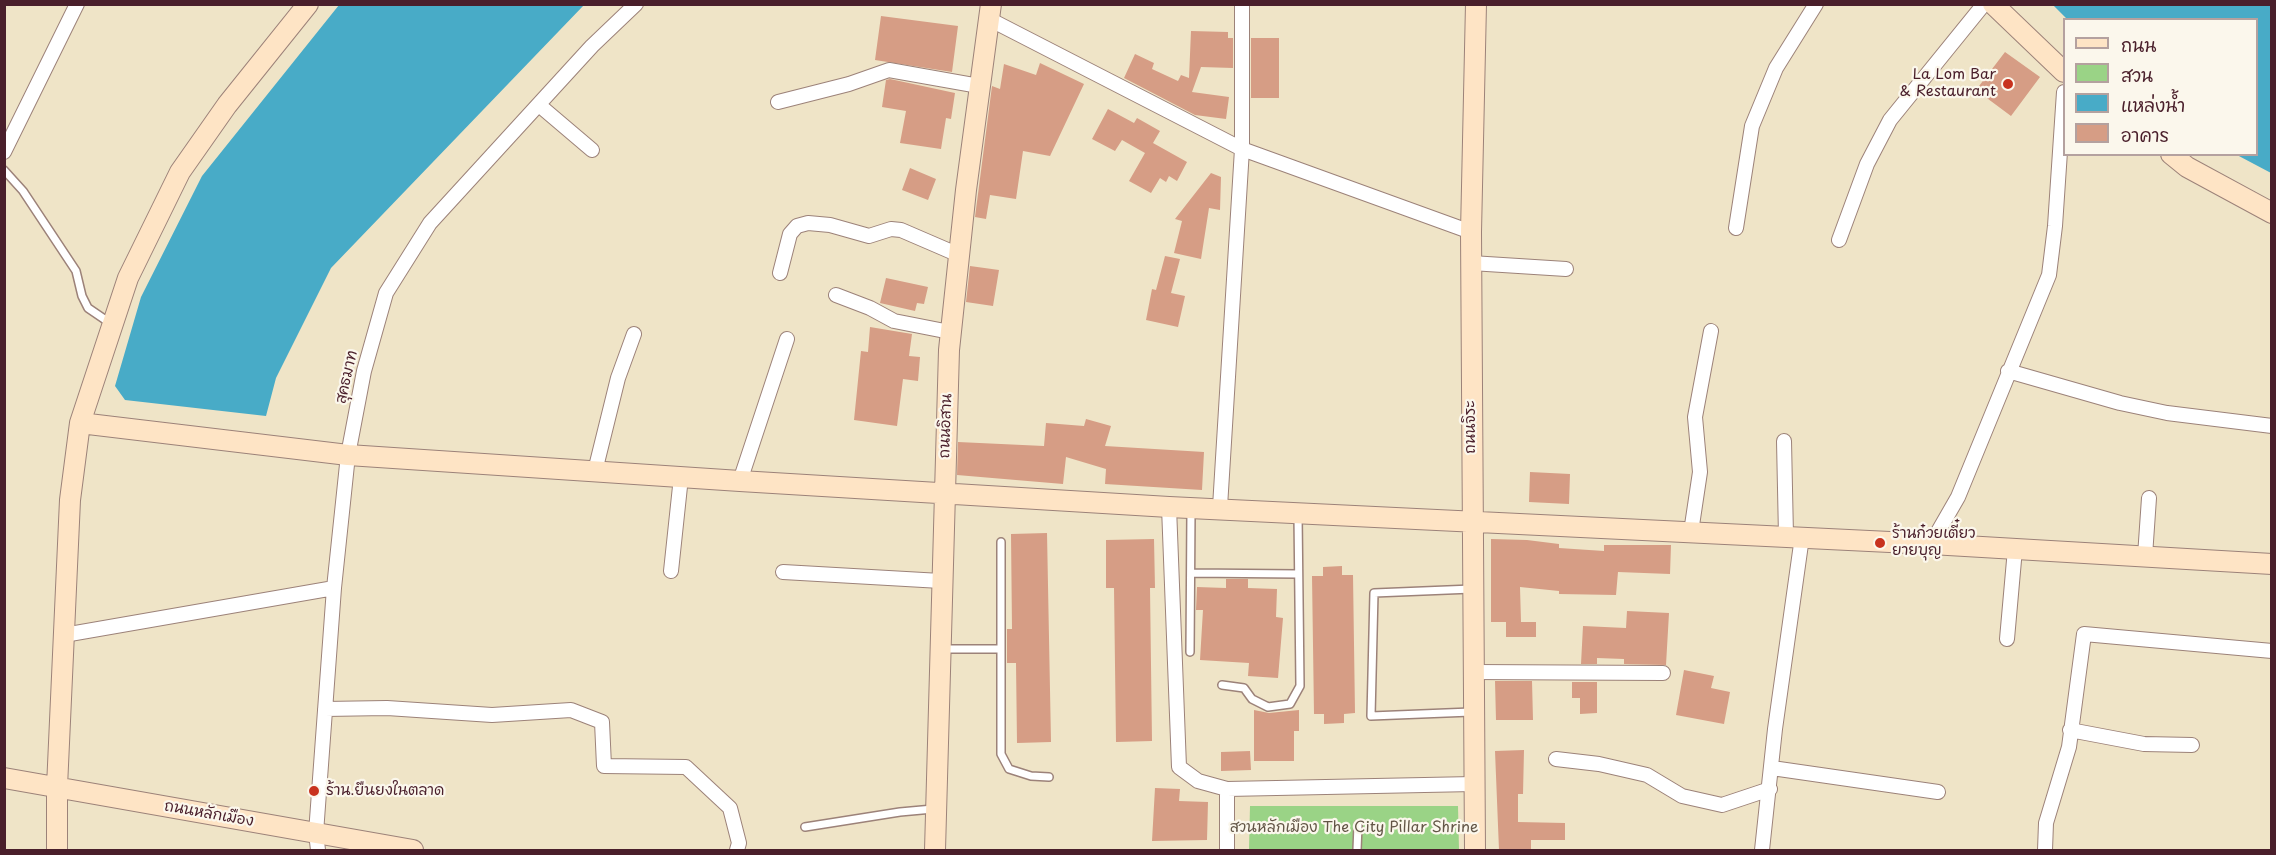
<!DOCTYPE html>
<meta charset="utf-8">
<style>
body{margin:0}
#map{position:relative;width:2276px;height:855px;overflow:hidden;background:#efe4c7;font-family:"Playpen Sans","Playpen Sans Thai",sans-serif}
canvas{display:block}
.frame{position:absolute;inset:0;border:6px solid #4a1f2b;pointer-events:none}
.legend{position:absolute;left:2063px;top:18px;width:195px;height:138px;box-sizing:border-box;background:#fbf7ec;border:2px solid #b4a19f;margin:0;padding:8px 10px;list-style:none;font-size:18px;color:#4a1f2b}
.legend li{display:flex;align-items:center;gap:12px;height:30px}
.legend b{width:30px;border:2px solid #b4a19f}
</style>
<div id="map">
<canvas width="2276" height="855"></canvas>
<div class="frame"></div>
<ul class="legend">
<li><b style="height:8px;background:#fee4c5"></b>ถนน</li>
<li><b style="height:16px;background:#9ad386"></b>สวน</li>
<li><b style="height:16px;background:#48abc7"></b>แหล่งน้ำ</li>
<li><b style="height:16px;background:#d69d85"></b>อาคาร</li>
</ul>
</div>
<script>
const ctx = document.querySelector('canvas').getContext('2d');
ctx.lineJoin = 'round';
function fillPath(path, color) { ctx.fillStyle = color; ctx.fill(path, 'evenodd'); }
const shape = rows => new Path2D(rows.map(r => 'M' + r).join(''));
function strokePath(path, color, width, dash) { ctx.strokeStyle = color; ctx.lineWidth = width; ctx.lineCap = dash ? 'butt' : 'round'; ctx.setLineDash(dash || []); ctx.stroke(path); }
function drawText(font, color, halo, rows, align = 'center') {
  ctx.font = font + ' "Playpen Sans","Playpen Sans Thai",sans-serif'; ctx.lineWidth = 4.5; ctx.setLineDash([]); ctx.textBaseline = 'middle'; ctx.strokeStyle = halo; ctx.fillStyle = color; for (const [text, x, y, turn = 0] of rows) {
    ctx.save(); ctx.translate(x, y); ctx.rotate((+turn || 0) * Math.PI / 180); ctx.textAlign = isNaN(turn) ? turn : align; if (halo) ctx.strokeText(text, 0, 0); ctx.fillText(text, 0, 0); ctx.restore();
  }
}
fillPath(shape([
 [1250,806,1458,806,1459,850,1249,850]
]), '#9ad386');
fillPath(shape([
 [339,5,584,5,331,268,276,378,266,416,125,400,115,386,141,297,202,176],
 [2053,5,2271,5,2271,173,2237,155,2256,154,2256,20,2067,19]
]), '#48abc7');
fillPath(shape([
 [881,16,958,26,952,72,875,60],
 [1191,31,1228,32,1228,38,1233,38,1233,68,1201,67,1192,92,1229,97,1226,119,1195,115,1124,78,1135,54,1154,63,1152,69,1178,81,1181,75,1189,78],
 [1251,38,1279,38,1279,98,1251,98],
 [2005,52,2040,77,2011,116,1976,90],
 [1040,63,1084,84,1050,156,1023,151,1016,199,990,195,986,219,975,217,992,86,1000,89,1004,64,1036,75],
 [890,79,955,93,951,119,946,118,941,149,900,143,906,111,882,107,886,80],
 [1108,109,1134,123,1137,118,1160,131,1153,143,1187,162,1177,181,1169,176,1166,182,1160,178,1151,193,1129,181,1145,153,1122,140,1115,151,1092,139],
 [910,168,936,179,928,200,902,190],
 [1211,173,1221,177,1220,210,1209,208,1201,259,1174,253,1182,221,1175,219],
 [1165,256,1180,259,1171,293,1185,296,1178,327,1146,320,1152,289,1156,290],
 [970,266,999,270,993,306,966,302],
 [886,278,928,287,924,304,917,303,915,311,880,303],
 [870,327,912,334,909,356,920,357,918,381,903,379,897,426,854,420,861,351,868,352],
 [1086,419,1111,426,1105,446,1204,452,1202,490,1105,484,1106,469,1066,457,1063,484,957,475,958,442,1044,446,1046,423,1084,426],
 [1530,472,1570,474,1569,504,1529,502],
 [1047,533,1051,742,1017,743,1016,663,1007,663,1007,629,1012,629,1011,534],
 [1154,539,1155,588,1150,588,1152,741,1116,742,1114,588,1106,588,1106,540],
 [1491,539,1527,540,1559,544,1559,548,1604,551,1604,545,1671,545,1670,574,1618,572,1616,595,1559,594,1559,591,1520,587,1521,622,1536,622,1536,637,1506,637,1506,622,1491,622],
 [1342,566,1342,575,1353,575,1355,713,1344,714,1344,723,1324,724,1324,714,1314,714,1312,576,1323,576,1323,567],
 [1226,579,1248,579,1248,588,1277,589,1276,617,1283,618,1278,678,1248,676,1249,663,1200,660,1203,610,1196,610,1197,587,1226,588],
 [1627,611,1669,613,1666,665,1624,664,1624,659,1597,658,1597,664,1581,664,1583,626,1626,628],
 [1684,670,1714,676,1711,688,1730,692,1724,724,1676,715],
 [1495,681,1532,681,1533,720,1496,720],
 [1572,682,1597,682,1597,713,1580,714,1580,698,1572,698],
 [1254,710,1269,713,1299,710,1299,731,1294,731,1294,761,1254,761],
 [1524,750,1523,794,1518,794,1518,822,1565,823,1565,840,1531,840,1531,850,1499,850,1495,751],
 [1250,751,1251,770,1221,771,1221,752],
 [1155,788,1180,789,1179,801,1208,802,1207,840,1152,841]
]), '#d69d85');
const lane = shape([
 [4,170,23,191,76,271,82,296,88,308,110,323],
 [1001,542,1001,754,1009,769,1031,776,1049,777],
 [1191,573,1298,574],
 [942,649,1001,649],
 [1190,652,1191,510],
 [1222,685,1244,688,1252,699,1268,707,1290,704,1300,686,1298,515],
 [1471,712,1371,716,1374,593,1472,589],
 [805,827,900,812,933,809],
 [1357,850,1358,825]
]);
const street = shape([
 [989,19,1242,149,1471,232],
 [778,102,849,84,889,70,979,86],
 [539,105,592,150],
 [4,152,77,4],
 [1736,228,1752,126,1776,68,1816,4],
 [1839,240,1867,164,1890,120,1984,4],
 [1471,263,1566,269],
 [780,273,790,234,797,226,808,223,830,225,869,236,891,229,901,230,959,255],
 [836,295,870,308,894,321,950,332],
 [2008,371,2120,403,2167,413,2272,426],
 [1784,441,1786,536],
 [595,471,618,378,634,334],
 [740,481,787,339],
 [1169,507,1179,767,1198,781,1227,789],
 [1220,507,1242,149,1242,4],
 [1691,532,1700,472,1695,417,1711,331],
 [1931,544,1958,497,2049,275,2055,226,2064,92],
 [2145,556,2149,498],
 [671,571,681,477],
 [783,572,941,581],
 [64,635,334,588],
 [2007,639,2015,549],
 [1473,672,1663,673],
 [325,709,387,708,492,715,571,710,602,722,604,766,686,767,730,808,739,843,737,850],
 [2070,730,2144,744,2192,745],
 [1556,759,1599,764,1647,775,1682,796,1722,805,1770,789],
 [1772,768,1938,792],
 [318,850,316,833,334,588,348,455,364,371,386,293,430,223,592,46,636,4],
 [1227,850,1227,789,1474,784],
 [1762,850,1775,729,1802,537],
 [2045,850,2046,823,2069,747,2084,634,2272,651]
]);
const secondary = shape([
 [1993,4,2064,72],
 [2171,154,2187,167,2272,213],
 [80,423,348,455,740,481,1169,507,1931,544,2272,564],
 [4,778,413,850],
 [57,850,57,787,70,500,80,423,128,278,180,172,227,105,308,4],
 [935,850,949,350,966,190,991,4],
 [1475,850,1471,232,1476,4]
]);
strokePath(lane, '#9c8279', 10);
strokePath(street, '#9c8279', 16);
strokePath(secondary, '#9c8279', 22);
strokePath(lane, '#fff', 7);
strokePath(street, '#fff', 14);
strokePath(secondary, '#fee4c5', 20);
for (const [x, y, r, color] of [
 [2008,84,6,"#c8321e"],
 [1880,543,6,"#c8321e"],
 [314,791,6,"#c8321e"]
]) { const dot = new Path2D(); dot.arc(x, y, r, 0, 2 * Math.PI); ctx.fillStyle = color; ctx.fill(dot); strokePath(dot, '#fbf7ec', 2); }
drawText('15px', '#4a1f2b', '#fbf7ec', [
 ["La Lom Bar",1996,75,"right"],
 ["& Restaurant",1996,92,"right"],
 ["ร้านก๋วยเตี๋ยว",1892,534],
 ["ยายบุญ",1892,551],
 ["ร้าน.ยืนยงในตลาด",326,791]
], 'left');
drawText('15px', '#4a1f2b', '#fbf7ec', [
 ["สุคธมาท",347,377,-77],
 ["ถนนอิสาน",946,426,-88],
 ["ถนนจิระ",1471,427,-90],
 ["ถนนหลักเมือง",209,814,10]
]);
drawText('15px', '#625546', '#fbf7ec', [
 ["สวนหลักเมือง The City Pillar Shrine",1354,828]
]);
</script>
